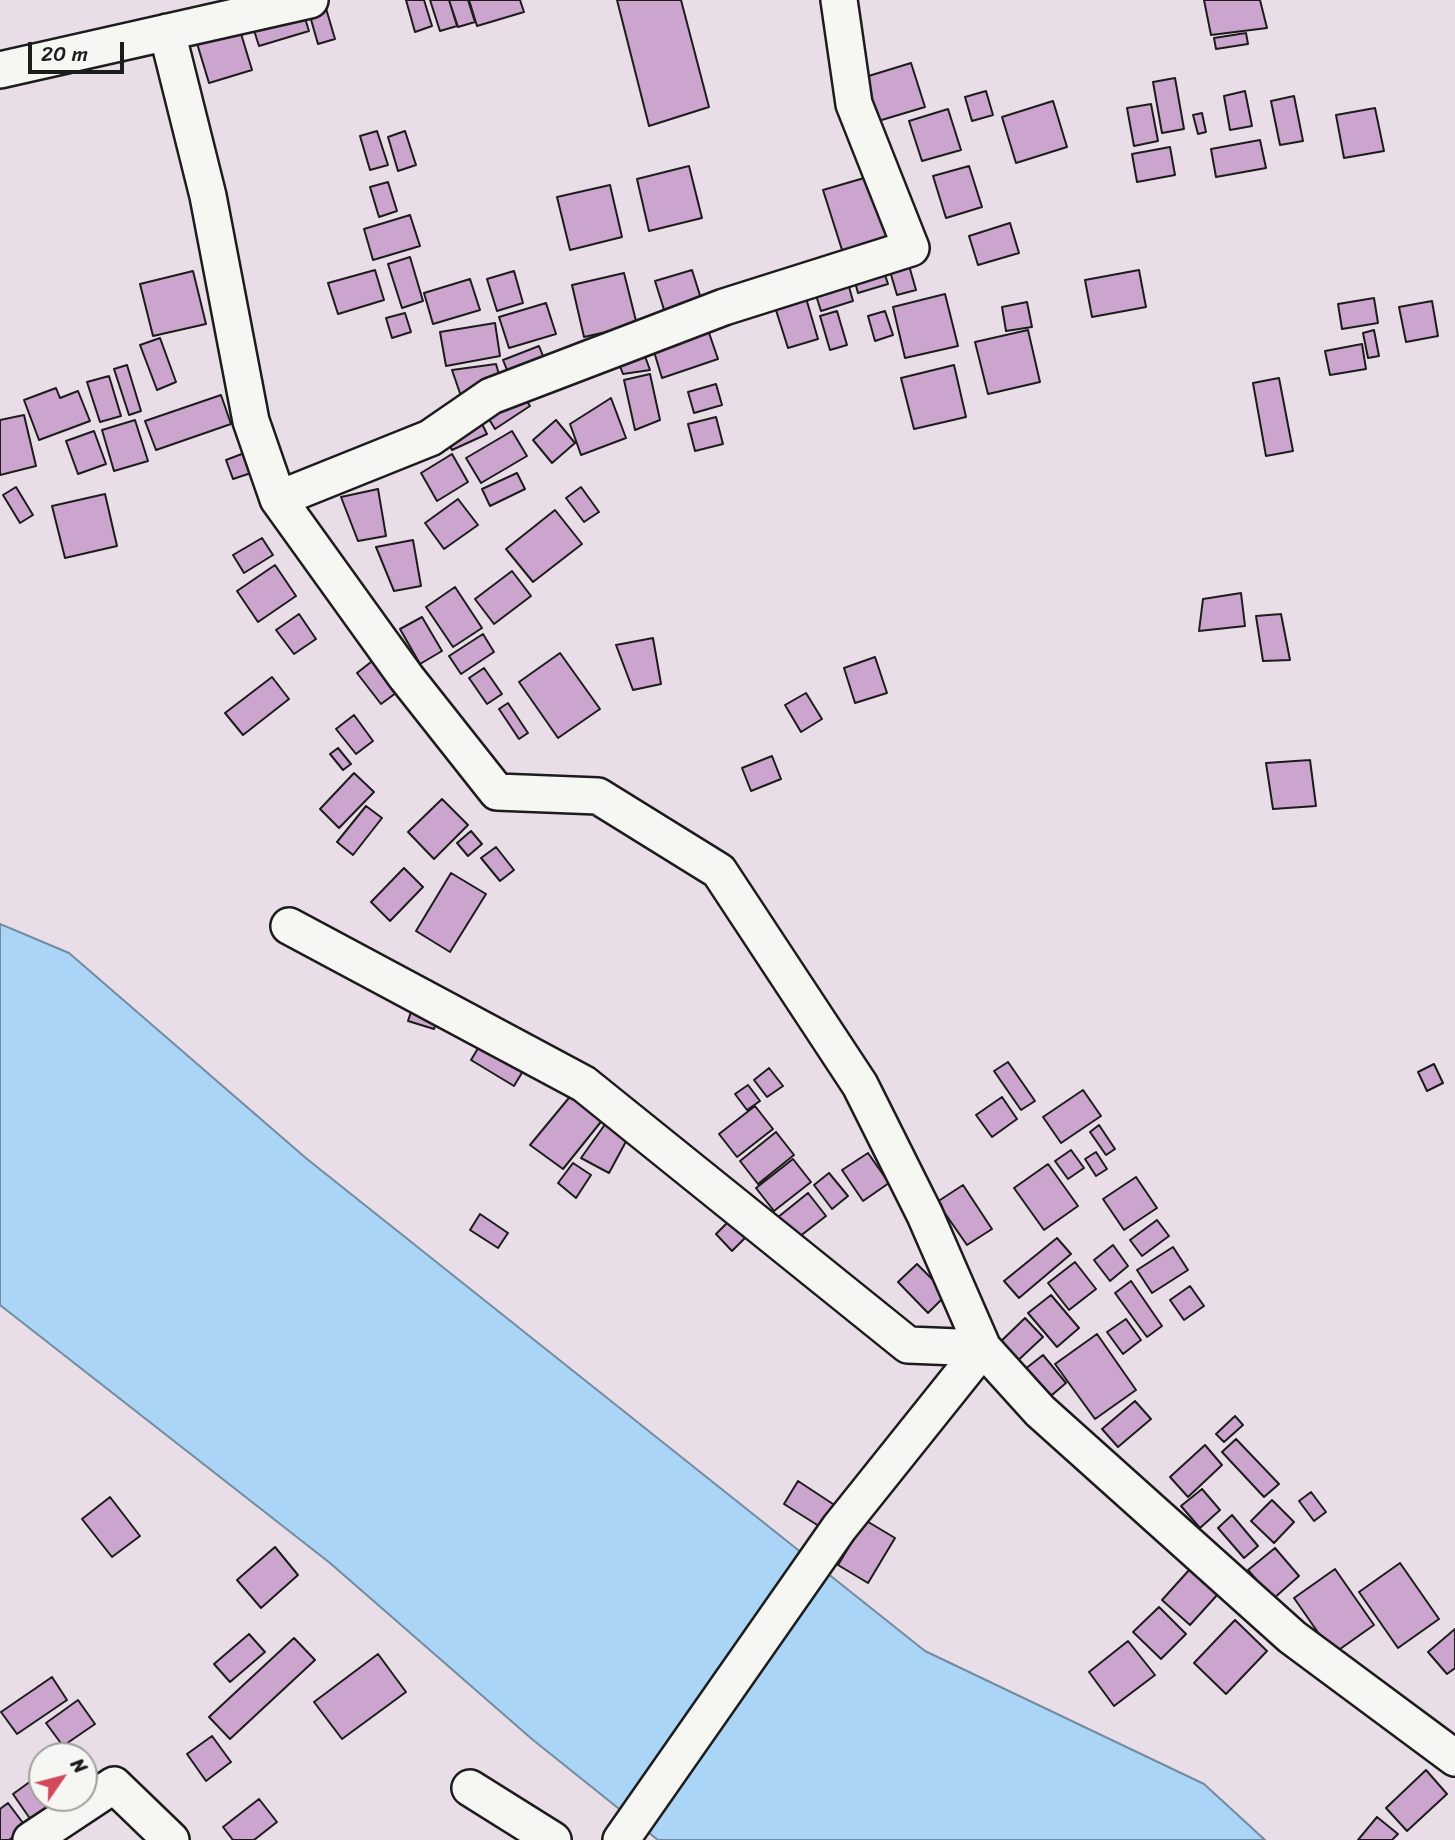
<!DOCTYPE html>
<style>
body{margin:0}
#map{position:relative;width:1455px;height:1840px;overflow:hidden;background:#e9dee7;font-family:Sriracha,sans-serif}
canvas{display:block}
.north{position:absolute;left:28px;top:1742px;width:70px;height:70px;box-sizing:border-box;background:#f6f6f2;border:2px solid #9f9f9c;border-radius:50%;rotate:55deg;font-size:19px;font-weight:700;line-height:28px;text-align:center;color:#1c1c1c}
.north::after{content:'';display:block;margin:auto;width:24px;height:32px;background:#d1495b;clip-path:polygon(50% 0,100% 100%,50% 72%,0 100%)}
.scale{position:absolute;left:28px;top:42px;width:96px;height:32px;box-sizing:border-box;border:4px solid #1c1c1c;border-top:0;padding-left:9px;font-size:21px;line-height:24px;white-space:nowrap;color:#1c1c1c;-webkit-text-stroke:5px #f6f6f2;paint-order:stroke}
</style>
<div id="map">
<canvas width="1455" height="1840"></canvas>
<div class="north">N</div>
<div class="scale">20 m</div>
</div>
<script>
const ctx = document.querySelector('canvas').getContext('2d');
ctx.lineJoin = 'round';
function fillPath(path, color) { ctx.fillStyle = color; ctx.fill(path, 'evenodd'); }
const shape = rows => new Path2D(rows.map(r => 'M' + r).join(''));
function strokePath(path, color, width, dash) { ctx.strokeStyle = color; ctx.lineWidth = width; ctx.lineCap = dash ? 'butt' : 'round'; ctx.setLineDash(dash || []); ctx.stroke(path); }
const water = shape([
 [0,924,69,953,307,1159,925,1651,1204,1784,1265,1840,658,1840,533,1740,330,1563,0,1305,0,924]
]);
fillPath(water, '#abd5f6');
strokePath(water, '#728b9f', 2);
const building = shape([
 [406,0,424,0,432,26,415,32,406,0],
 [430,0,449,0,457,26,440,31,430,0],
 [449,0,468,0,475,22,458,27,449,0],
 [469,0,520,0,524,12,477,26,469,0],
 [617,0,681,0,709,107,649,126,617,0],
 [1204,0,1260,0,1267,28,1211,35,1204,0],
 [325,5,335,39,318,44,308,9,325,5],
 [302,9,309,31,259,46,252,24,302,9],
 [239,27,252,70,209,83,196,40,239,27],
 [1246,33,1248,44,1216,49,1214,38,1246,33],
 [911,63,925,107,875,122,862,78,911,63],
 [1175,78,1184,129,1162,133,1153,82,1175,78],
 [986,91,993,115,972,121,965,97,986,91],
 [1245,91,1252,126,1230,130,1224,96,1245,91],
 [1294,96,1303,141,1280,145,1271,101,1294,96],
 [1053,101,1067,147,1016,163,1002,117,1053,101],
 [1151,104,1158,141,1134,146,1127,108,1151,104],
 [1375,108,1384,151,1344,158,1336,115,1375,108],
 [948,109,961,150,922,161,909,121,948,109],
 [1202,113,1206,132,1198,134,1193,115,1202,113],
 [377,131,388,165,370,170,360,136,377,131],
 [405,131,416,165,398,171,388,137,405,131],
 [1260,140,1266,168,1216,177,1211,149,1260,140],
 [1170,147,1175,175,1137,182,1132,154,1170,147],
 [689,166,702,218,649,231,637,179,689,166],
 [969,166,982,207,946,218,933,176,969,166],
 [871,176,889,238,843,253,823,190,871,176],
 [388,182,397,211,379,217,370,187,388,182],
 [610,185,622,237,570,250,557,197,610,185],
 [410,215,420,246,373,260,364,229,410,215],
 [1010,223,1019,253,978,265,969,236,1010,223],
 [906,255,916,290,897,295,887,261,906,255],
 [410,257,423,301,402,308,388,264,410,257],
 [882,266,888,284,858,293,853,275,882,266],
 [375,270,384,300,338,314,328,283,375,270],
 [692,270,703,305,666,316,655,281,692,270],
 [1139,270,1146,307,1092,317,1085,280,1139,270],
 [193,271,206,324,153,336,140,284,193,271],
 [514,271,523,303,497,311,487,279,514,271],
 [624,273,637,325,584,337,572,285,624,273],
 [846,276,853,301,821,311,813,286,846,276],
 [470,279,480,310,433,324,424,293,470,279],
 [945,294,958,346,905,358,893,307,945,294],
 [806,298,818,339,788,348,775,307,806,298],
 [1374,298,1378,323,1342,329,1338,304,1374,298],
 [1432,301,1438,336,1406,342,1399,307,1432,301],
 [1027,302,1032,327,1006,331,1002,307,1027,302],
 [546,303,556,334,509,348,499,317,546,303],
 [837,311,847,345,830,350,820,316,837,311],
 [885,311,893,335,875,341,868,316,885,311],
 [405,313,411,332,392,338,386,318,405,313],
 [495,323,500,356,446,366,440,332,495,323],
 [707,327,718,359,662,378,652,345,707,327],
 [1028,330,1040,382,988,394,975,342,1028,330],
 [1374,330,1379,356,1368,358,1363,333,1374,330],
 [160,338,176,382,157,390,140,345,160,338],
 [1362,344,1366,369,1330,375,1325,351,1362,344],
 [539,346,547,366,511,380,503,360,539,346],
 [642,348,650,370,623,374,616,356,642,348],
 [496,364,503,388,463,402,452,370,496,364],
 [127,365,141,411,129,415,114,369,127,365],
 [954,365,966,417,914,429,901,378,954,365],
 [650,374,660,420,635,430,624,380,650,374],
 [109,376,121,416,100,422,87,382,109,376],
 [1279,378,1293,451,1266,456,1253,383,1279,378],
 [716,384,722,405,694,413,688,392,716,384],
 [56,388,60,398,78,391,90,421,39,440,24,400,56,388],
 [519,388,530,406,495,429,484,411,519,388],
 [221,395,231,424,156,450,145,421,221,395],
 [611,398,626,438,581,455,570,424,611,398],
 [24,415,36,466,0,475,0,420,24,415],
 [716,417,723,444,695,451,688,424,716,417],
 [479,418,487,434,452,450,444,434,479,418],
 [135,420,148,461,114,471,102,430,135,420],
 [556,420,575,443,552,463,533,440,556,420],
 [94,431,106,464,78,474,66,441,94,431],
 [512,431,527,456,481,483,466,458,512,431],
 [247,452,254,472,233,479,226,460,247,452],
 [452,454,468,482,437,501,421,473,452,454],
 [517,473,525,489,490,506,482,489,517,473],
 [16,487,33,515,20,523,3,495,16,487],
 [581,487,599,512,584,522,566,498,581,487],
 [378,489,386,536,358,541,341,497,378,489],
 [105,494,117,546,65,558,52,506,105,494],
 [458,499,478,525,444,549,425,523,458,499],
 [555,510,582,544,533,582,506,549,555,510],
 [262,538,273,555,244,573,233,555,262,538],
 [413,540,421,586,394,591,376,547,413,540],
 [275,565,296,596,258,622,237,591,275,565],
 [512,571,531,596,494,624,475,599,512,571],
 [455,587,482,628,453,647,426,607,455,587],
 [1241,593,1245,626,1199,631,1203,599,1241,593],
 [299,614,316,639,294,654,276,630,299,614],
 [1281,614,1290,660,1263,661,1256,616,1281,614],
 [422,617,442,651,420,664,400,629,422,617],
 [483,634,494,652,461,674,449,656,483,634],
 [653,638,661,684,633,690,616,645,653,638],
 [560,653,600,709,558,738,519,682,560,653],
 [875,657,887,693,855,703,844,668,875,657],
 [376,658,400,690,381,704,357,673,376,658],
 [484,668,502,694,487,704,469,678,484,668],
 [272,677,289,699,243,735,225,713,272,677],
 [806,693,822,719,801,732,785,705,806,693],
 [508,703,528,733,519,739,499,709,508,703],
 [354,715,373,741,356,754,336,729,354,715],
 [338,748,351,764,343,770,330,754,338,748],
 [772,756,781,779,751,791,742,768,772,756],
 [1310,760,1316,806,1273,809,1266,763,1310,760],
 [354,773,374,792,339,828,320,809,354,773],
 [442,799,468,825,434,859,408,832,442,799],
 [366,806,382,818,353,855,337,842,366,806],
 [471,831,482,844,468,856,457,843,471,831],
 [496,847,514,870,500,881,481,858,496,847],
 [404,868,423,887,390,921,371,902,404,868],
 [451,873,486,894,450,952,416,931,451,873],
 [419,987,446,996,434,1029,408,1021,419,987],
 [495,1020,538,1046,514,1086,471,1060,495,1020],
 [1008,1062,1035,1101,1021,1110,994,1071,1008,1062],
 [1434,1064,1443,1083,1427,1091,1418,1072,1434,1064],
 [769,1068,783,1086,767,1097,754,1080,769,1068],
 [748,1085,760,1101,747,1110,735,1094,748,1085],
 [1083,1090,1101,1116,1061,1143,1043,1117,1083,1090],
 [573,1093,604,1118,563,1169,530,1145,573,1093],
 [1002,1097,1017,1119,992,1137,976,1115,1002,1097],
 [755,1106,773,1129,737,1157,719,1134,755,1106],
 [606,1123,630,1134,609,1173,581,1158,606,1123],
 [1099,1125,1115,1149,1106,1155,1090,1132,1099,1125],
 [776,1132,794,1155,758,1184,740,1161,776,1132],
 [1071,1150,1084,1168,1068,1179,1055,1161,1071,1150],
 [1096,1152,1107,1169,1096,1176,1085,1159,1096,1152],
 [868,1153,889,1183,863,1201,842,1170,868,1153],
 [793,1159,811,1182,774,1211,756,1188,793,1159],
 [573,1163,591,1175,576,1198,558,1183,573,1163],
 [1048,1164,1078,1206,1044,1230,1014,1188,1048,1164],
 [829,1173,848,1196,832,1209,814,1185,829,1173],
 [1136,1177,1157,1208,1124,1230,1103,1199,1136,1177],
 [963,1185,992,1229,967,1245,937,1202,963,1185],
 [808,1193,826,1216,790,1244,772,1222,808,1193],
 [740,1210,756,1227,732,1251,716,1234,740,1210],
 [480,1214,508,1233,498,1248,470,1230,480,1214],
 [1157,1220,1169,1236,1142,1256,1130,1240,1157,1220],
 [1057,1238,1071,1254,1019,1298,1004,1281,1057,1238],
 [1113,1245,1128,1266,1110,1281,1094,1260,1113,1245],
 [1173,1247,1188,1270,1152,1293,1137,1270,1173,1247],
 [1075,1262,1096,1289,1069,1310,1048,1283,1075,1262],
 [917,1264,947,1294,928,1313,898,1282,917,1264],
 [1131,1281,1162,1326,1147,1337,1115,1293,1131,1281],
 [1190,1286,1204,1306,1184,1320,1170,1300,1190,1286],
 [1051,1295,1079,1328,1057,1347,1028,1313,1051,1295],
 [1025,1318,1043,1337,1012,1366,994,1348,1025,1318],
 [1126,1319,1141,1340,1123,1354,1107,1332,1126,1319],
 [1097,1334,1136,1390,1095,1419,1055,1364,1097,1334],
 [1043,1355,1066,1383,1039,1406,1015,1377,1043,1355],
 [1135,1401,1151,1419,1118,1447,1102,1429,1135,1401],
 [1235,1416,1243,1425,1224,1442,1216,1434,1235,1416],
 [1236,1439,1279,1484,1264,1497,1222,1452,1236,1439],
 [1205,1445,1222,1465,1188,1497,1170,1477,1205,1445],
 [798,1481,836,1506,822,1528,784,1504,798,1481],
 [1202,1489,1220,1510,1200,1528,1181,1506,1202,1489],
 [1311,1492,1326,1512,1314,1521,1299,1501,1311,1492],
 [110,1497,140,1536,112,1557,82,1519,110,1497],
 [1272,1500,1294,1522,1274,1543,1251,1521,1272,1500],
 [1232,1515,1258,1546,1244,1558,1218,1528,1232,1515],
 [865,1520,895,1538,868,1583,838,1565,865,1520],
 [275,1547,298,1575,261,1608,237,1580,275,1547],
 [1275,1548,1299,1576,1273,1599,1248,1570,1275,1548],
 [1400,1563,1439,1619,1398,1648,1359,1592,1400,1563],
 [1190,1569,1218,1594,1190,1625,1162,1600,1190,1569],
 [1335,1569,1374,1625,1333,1654,1294,1598,1335,1569],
 [1159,1607,1186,1634,1161,1659,1133,1632,1159,1607],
 [1235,1620,1267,1651,1226,1694,1194,1663,1235,1620],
 [1455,1629,1455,1668,1447,1674,1428,1652,1455,1629],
 [249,1634,265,1652,230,1682,214,1664,249,1634],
 [294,1638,315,1660,230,1739,209,1717,294,1638],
 [1128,1641,1155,1675,1114,1706,1089,1672,1128,1641],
 [378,1654,406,1692,342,1739,314,1702,378,1654],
 [52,1677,67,1700,17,1734,1,1712,52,1677],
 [78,1700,95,1724,63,1746,46,1723,78,1700],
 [212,1736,231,1762,206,1781,187,1754,212,1736],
 [1426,1770,1447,1794,1407,1831,1386,1808,1426,1770],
 [42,1773,42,1798,61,1798,64,1802,33,1823,13,1794,42,1773],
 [259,1799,277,1822,254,1840,233,1840,223,1827,259,1799],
 [8,1803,26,1827,9,1840,0,1840,0,1809,8,1803],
 [1377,1817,1398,1834,1392,1840,1358,1840,1377,1817]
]);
fillPath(building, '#cba5cd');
strokePath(building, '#1c1c1c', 2);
const street = shape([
 [167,32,208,196,251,421,278,499,406,677,497,792,598,796,719,871,860,1085,925,1215,983,1348,1040,1411,1292,1637,1455,1758],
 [0,70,310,0],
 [278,499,430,438,491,396,724,307,911,248,854,104,839,0],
 [289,926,584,1084,908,1345,983,1348],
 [470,1788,553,1840],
 [31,1840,114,1785,171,1840],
 [621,1840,839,1528,983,1348]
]);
strokePath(street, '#1c1c1c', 40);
strokePath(street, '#f6f6f2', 35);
</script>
